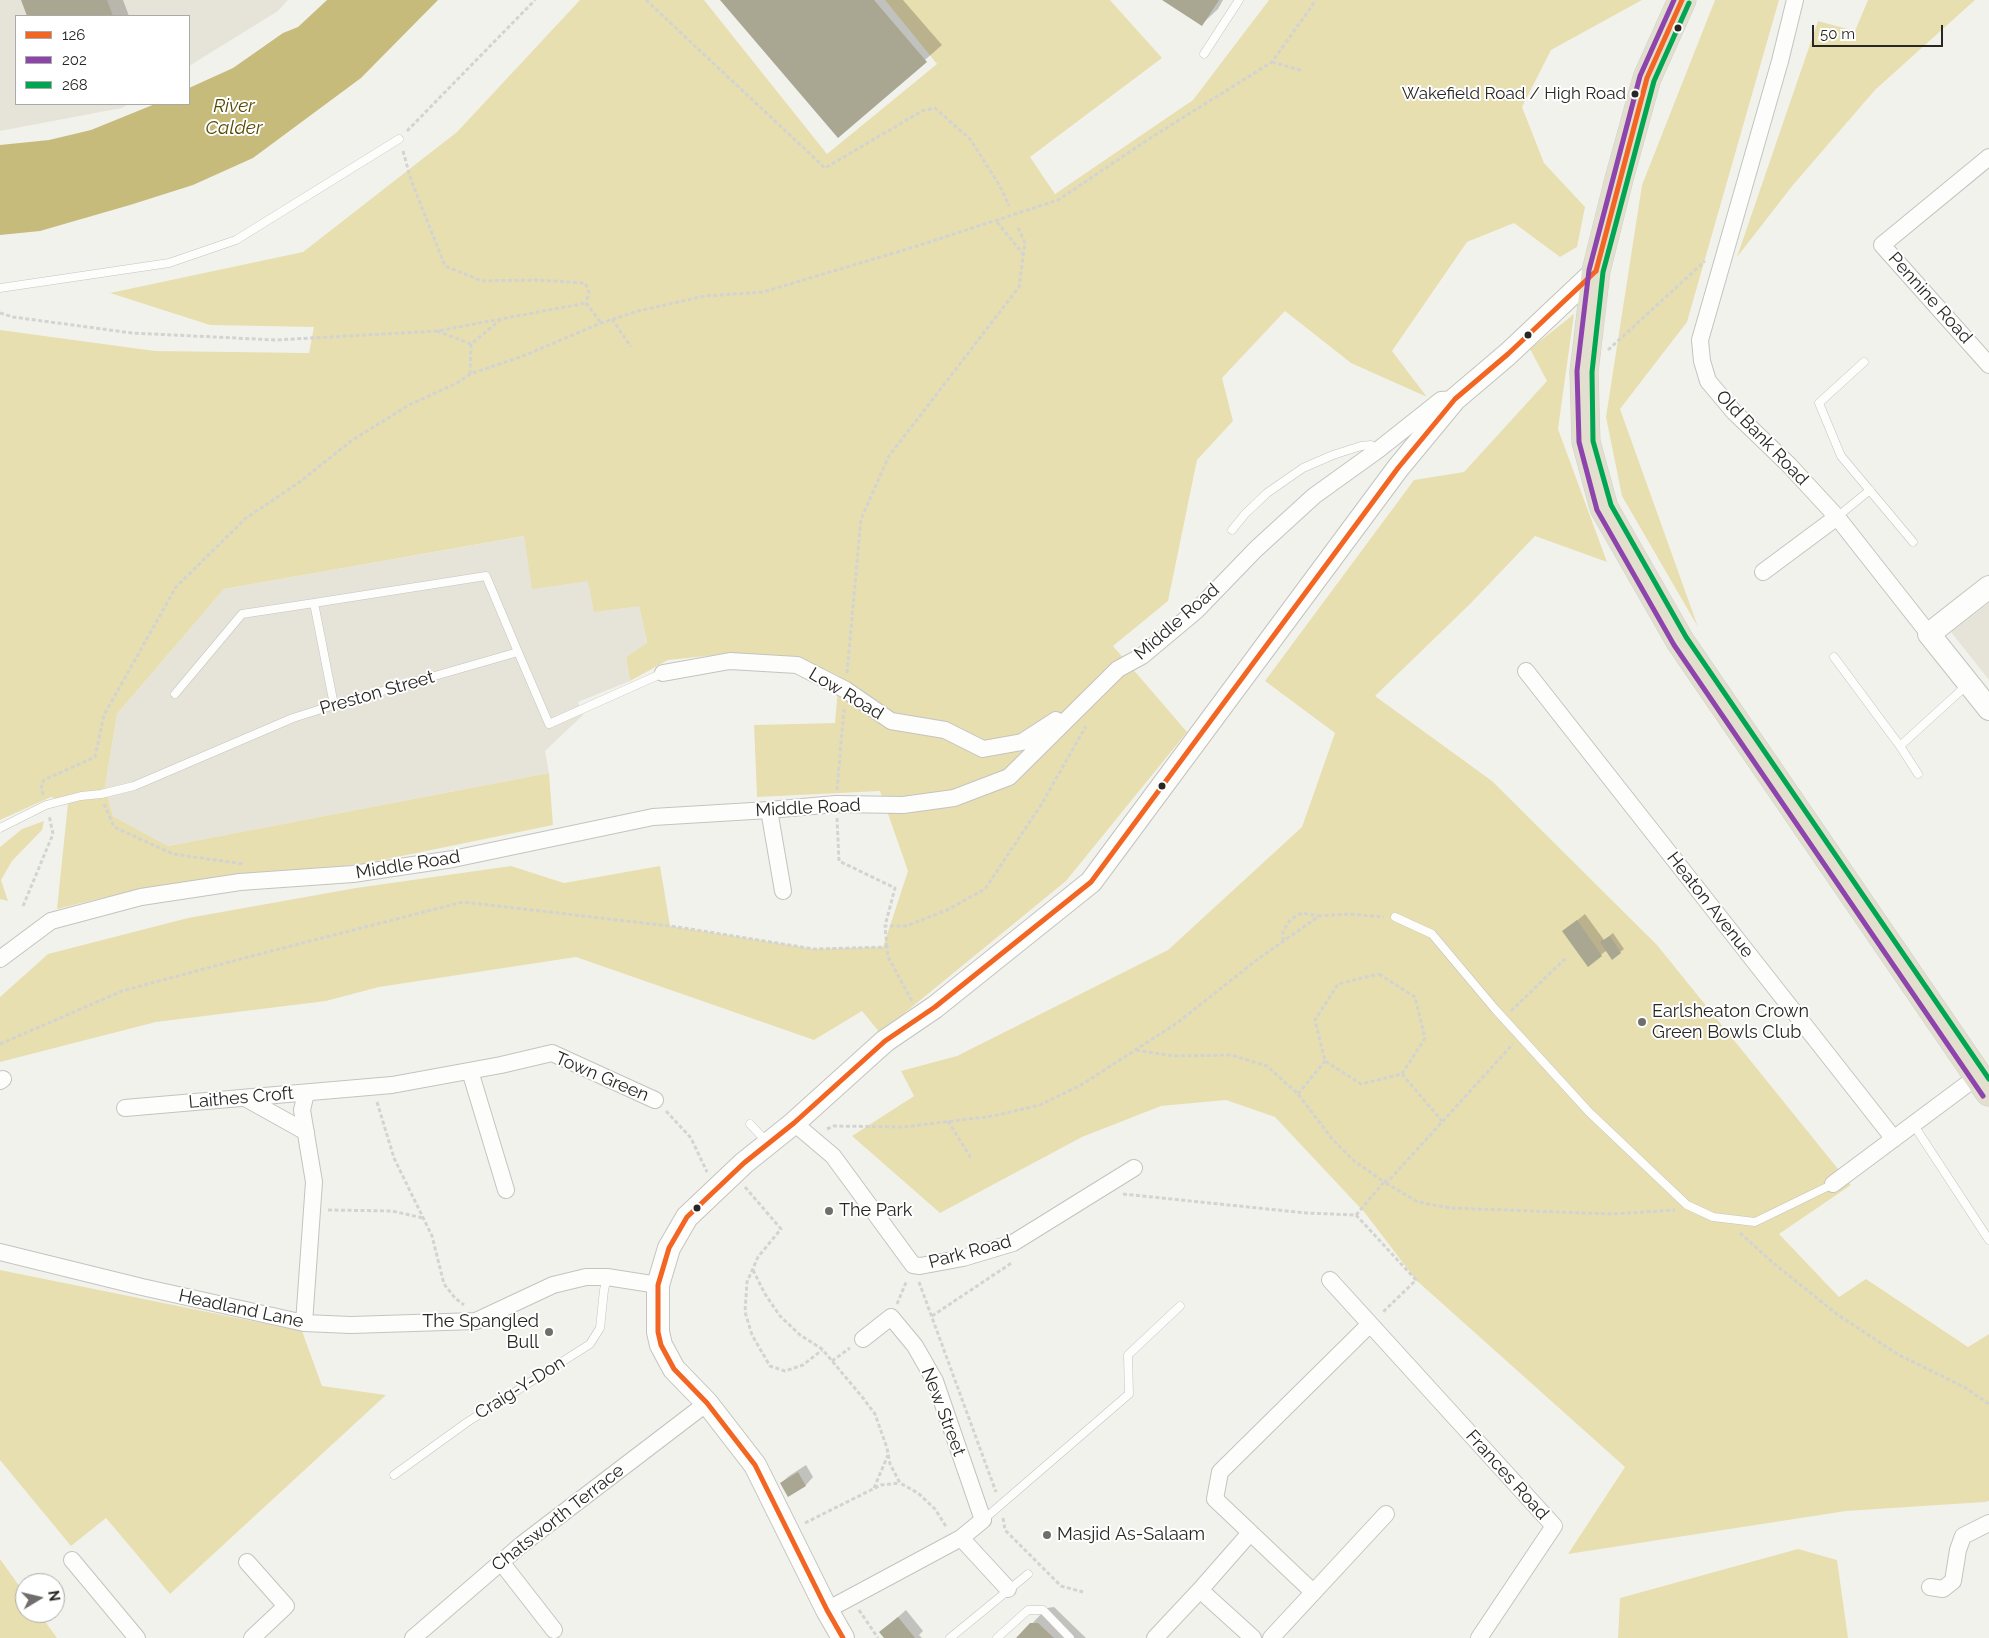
<!DOCTYPE html>
<style>
body{margin:0}
#map{position:relative;width:1989px;height:1638px;overflow:hidden;background:#f2f2ed;font-family:Raleway,sans-serif}
canvas{display:block}
.legend{position:absolute;left:15px;top:15px;width:175px;height:90px;box-sizing:border-box;background:#fff;border:1px solid #a9a9a7;margin:0;padding:6px 9px;list-style:none;font-size:15px;color:#282724}
.legend li{display:flex;align-items:center;gap:10px;height:25px}
.legend b{width:25px;border:1px solid #a9a9a7}
.north{position:absolute;left:15px;top:1573px;width:50px;height:50px;box-sizing:border-box;background:#fff;border:1px solid #a9a9a7;border-radius:50%;rotate:81deg;font-size:14px;font-weight:700;line-height:20px;text-align:center;color:#282724}
.north::after{content:'';display:block;margin:auto;width:18px;height:22px;background:#6f6e6a;clip-path:polygon(50% 0,100% 100%,50% 72%,0 100%)}
.scale{position:absolute;left:1812px;top:25px;width:131px;height:22px;box-sizing:border-box;border:2px solid #282724;border-top:0;padding-left:6px;font-size:15px;line-height:18px;white-space:nowrap;color:#282724;-webkit-text-stroke:4px #fff;paint-order:stroke}
</style>
<div id="map">
<canvas width="1989" height="1638"></canvas>
<ul class="legend">
<li><b style="height:6px;background:#f26522"></b>126</li>
<li><b style="height:6px;background:#8e44ad"></b>202</li>
<li><b style="height:6px;background:#00a651"></b>268</li>
</ul>
<div class="north">N</div>
<div class="scale">50 m</div>
</div>
<script>
const ctx = document.querySelector('canvas').getContext('2d');
ctx.lineJoin = 'round';
function fillPath(path, color) { ctx.fillStyle = color; ctx.fill(path, 'evenodd'); }
const shape = rows => new Path2D(rows.map(r => 'M' + r).join(''));
function strokePath(path, color, width, dash) { ctx.strokeStyle = color; ctx.lineWidth = width; ctx.lineCap = dash ? 'butt' : 'round'; ctx.setLineDash(dash || []); ctx.stroke(path); }
function drawText(font, color, halo, rows, align = 'center') {
  ctx.font = font + ' Raleway,sans-serif'; ctx.lineWidth = 4; ctx.setLineDash([]); ctx.textBaseline = 'middle'; ctx.strokeStyle = halo; ctx.fillStyle = color; for (const [text, x, y, turn = 0] of rows) {
    ctx.save(); ctx.translate(x, y); ctx.rotate((+turn || 0) * Math.PI / 180); ctx.textAlign = isNaN(turn) ? turn : align; if (halo) ctx.strokeText(text, 0, 0); ctx.fillText(text, 0, 0); ctx.restore();
  }
}
fillPath(shape([
 [0,0,288,0,278,11,189,66,189,16,16,16,16,104,129,104,122,108,0,131],
 [525,536,588,581,639,606,647,644,626,657,630,681,578,702,583,715,545,751,549,773,168,846,113,816,105,787,117,714,224,589],
 [1989,603,1989,680,1951,632]
]), '#e6e4d9');
fillPath(shape([
 [580,0,704,0,827,154,937,64,885,0,1110,0,1162,58,1030,157,1055,194,1193,100,1269,0,1642,0,1551,50,1522,107,1544,163,1585,207,1577,247,1560,257,1514,223,1467,242,1392,351,1427,397,1351,363,1285,311,1222,378,1233,421,1197,460,1168,601,1113,646,1187,732,1066,881,880,1033,862,1011,814,1040,576,957,379,987,326,1001,156,1022,0,1062,0,997,48,954,188,918,356,888,511,866,564,883,660,866,670,926,814,949,883,947,908,871,880,791,757,797,754,725,835,723,839,676,798,657,726,654,668,660,630,681,626,657,647,643,639,606,594,612,588,581,532,589,524,536,224,589,117,714,105,787,113,816,168,846,549,773,553,825,358,865,247,873,143,888,57,909,68,803,51,797,0,820,0,330,155,351,309,353,314,327,210,325,110,293,303,252,457,132],
 [1715,0,1779,0,1687,322,1620,409,1698,627,1622,496,1606,417,1642,185],
 [1868,0,1975,0,1875,90,1793,185,1737,257,1818,21,1855,31],
 [1574,314,1558,429,1607,562,1535,536,1470,604,1375,696,1492,781,1657,945,1851,1185,1779,1234,1839,1297,1866,1279,1968,1347,1989,1334,1989,1501,1985,1502,1846,1511,1568,1554,1625,1467,1416,1280,1365,1213,1275,1117,1226,1100,1161,1106,1082,1137,940,1213,852,1136,914,1096,901,1071,957,1056,1168,950,1302,827,1335,733,1265,681,1414,480,1464,472,1547,381,1530,349],
 [44,821,42,830,12,861,1,880,8,901,0,899,0,847,22,829],
 [0,1270,302,1331,322,1386,386,1395,170,1594,106,1518,71,1546,0,1460],
 [1798,1549,1837,1560,1848,1638,1618,1638,1620,1598],
 [0,1559,25,1594,25,1613,39,1613,57,1638,0,1638]
]), '#e8dfb0');
fillPath(shape([
 [327,0,438,0,361,78,253,158,193,185,130,205,40,231,0,235,0,145,49,140,91,130,155,104,189,104,189,88,233,68,283,33,298,27]
]), '#c7bb7c');
fillPath(shape([
 [22,0,123,0,129,16,29,16],
 [721,0,903,0,942,45,838,136],
 [1164,0,1223,0,1218,9,1202,24],
 [1585,914,1604,940,1613,933,1624,949,1620,952,1607,950,1588,965,1564,931],
 [806,1465,813,1477,806,1485,788,1495,781,1483,789,1476],
 [1054,1607,1086,1638,1018,1638,1047,1608],
 [906,1610,923,1631,919,1635,922,1638,886,1638,881,1632]
]), '#0003');
fillPath(shape([
 [21,0,107,0,113,16,27,16],
 [720,0,874,0,927,62,838,138],
 [1162,0,1219,0,1202,26],
 [1577,920,1602,956,1588,967,1562,931],
 [1610,936,1621,953,1612,960,1600,942],
 [798,1472,806,1486,788,1497,780,1483],
 [898,1617,915,1638,884,1638,879,1632],
 [1030,1623,1038,1623,1054,1638,1016,1638]
]), '#a9a692');
const lane = shape([
 [1204,54,1239,0],
 [0,288,169,263,236,240,399,139],
 [1864,362,1819,403,1841,456,1913,542],
 [1837,517,1870,490],
 [1232,530,1245,514,1267,493,1303,468,1333,455,1361,446,1371,445,1378,450],
 [314,603,486,576,518,652],
 [1834,657,1900,746,1918,774],
 [175,694,242,614,314,603,334,705],
 [1900,746,1967,685],
 [0,828,46,805,81,796,101,794,134,786,293,718,334,705,518,652,549,724,663,673],
 [1395,917,1432,934,1495,1009,1589,1112,1687,1205,1713,1217,1755,1222,1833,1184],
 [750,1124,767,1142],
 [1913,1124,1989,1240],
 [394,1475,466,1423,590,1344,600,1328,604,1290,607,1277],
 [983,1520,1129,1394,1128,1355,1180,1306],
 [950,1638,1028,1574],
 [997,1638,1028,1610,1043,1610,1070,1638]
]);
const street = shape([
 [1795,0,1780,61,1700,340,1702,361,1708,381,1734,412,1789,465,1837,517,1929,634],
 [1989,157,1882,245,1989,365],
 [1763,572,1837,517],
 [1526,671,1894,1139],
 [663,673,730,661,797,665,846,690,891,721,945,730,983,749,1022,742,1056,720],
 [769,810,783,891],
 [0,959,51,921,141,897,240,882,353,874,453,859,653,817,769,810,836,804,903,805,954,798,1009,777,1118,669,1142,656,1197,610,1256,549,1314,496,1378,450,1441,400,1455,399],
 [470,1071,506,1190],
 [0,1081,3,1079],
 [245,1098,306,1132],
 [125,1108,392,1085,501,1065,552,1053,655,1100],
 [794,1123,833,1156,913,1265,920,1266,963,1258,1013,1243,1134,1168],
 [1833,1184,1978,1076],
 [0,1252,142,1287,304,1323,351,1325,476,1321,553,1285,586,1277,607,1277,658,1285],
 [1330,1280,1554,1526,1479,1638],
 [304,1323,314,1182,302,1110,306,1093],
 [961,1538,1008,1589],
 [72,1560,137,1638],
 [247,1562,286,1606,252,1638],
 [501,1562,554,1630],
 [1930,1587,1943,1589,1953,1581,1958,1550,1963,1536,1989,1523],
 [1200,1590,1253,1638],
 [1313,1592,1215,1499,1220,1472,1370,1324],
 [827,1610,961,1538,983,1520,935,1381,915,1346,891,1317,863,1339],
 [413,1638,521,1545,707,1403],
 [1155,1638,1200,1590,1250,1533],
 [1271,1638,1386,1514]
]);
const secondary = shape([
 [1989,587,1929,634,1989,709],
 [843,1638,827,1610,755,1465,707,1403,674,1369,661,1345,658,1332,658,1285,669,1248,687,1217,744,1163,794,1123,885,1041,935,1007,1091,882,1398,468,1455,399,1508,354,1596,271]
]);
const highway = shape([
 [1682,0,1647,78,1619,179,1596,271,1584,372,1586,442,1604,508,1680,641,1989,1092]
]);
strokePath(lane, '#c4c3bf', 9);
strokePath(street, '#c4c3bf', 18);
strokePath(secondary, '#c4c3bf', 24);
strokePath(highway, '#cfcfcd', 29);
strokePath(shape([
 [646,0,825,168,922,111,935,108,970,139,1000,186,1009,206],
 [1272,62,1303,71],
 [407,131,535,0],
 [403,151,411,180,445,266,482,281,535,280,585,283,589,292,586,303],
 [997,222,1023,254],
 [586,303,601,323],
 [0,313,13,317,132,333,276,340,437,331,586,303],
 [612,319,631,347],
 [437,331,471,344],
 [1608,350,1705,261],
 [470,374,471,344,500,320],
 [847,673,861,519,889,456,1019,287,1025,243,1017,225],
 [837,790,844,709],
 [43,795,41,784,44,780,95,757,104,715,176,587,246,518,297,484,351,441,409,405,457,383,470,374,523,356,601,323,638,311,705,296,763,292,914,247,1058,200,1152,137,1272,62,1316,0],
 [104,804,114,827,173,854,244,864],
 [837,818,839,861,895,888,885,926],
 [23,906,53,834,49,815],
 [1283,941,1283,931,1291,919,1302,913,1318,916],
 [887,947,885,926,906,926,947,910,985,889,1041,805,1086,726],
 [1379,974,1415,997,1425,1038,1402,1074,1361,1084,1325,1061,1315,1020,1338,984,1379,974],
 [1511,1011,1566,958],
 [0,1044,122,991,252,956,463,902,678,927,814,949,887,947,888,957,912,1001],
 [1136,1050,1173,1056,1231,1055,1267,1066,1298,1094,1333,1140,1353,1160,1384,1182,1391,1178,1513,1044],
 [1402,1074,1442,1121],
 [1298,1094,1325,1061],
 [377,1102,394,1158,432,1236,444,1284,455,1298,464,1305],
 [666,1111,691,1138,707,1172],
 [948,1121,971,1158],
 [827,1129,834,1126,904,1127,993,1116,1040,1105,1081,1085,1177,1023,1258,959,1319,916,1348,914,1384,917],
 [745,1187,781,1229,758,1257,747,1282,745,1312,752,1335,770,1366,785,1371,803,1365,822,1350],
 [1123,1194,1306,1213,1356,1215,1416,1280,1382,1313],
 [328,1210,392,1211,423,1218],
 [1356,1215,1384,1182,1418,1202,1451,1208,1612,1214,1675,1210],
 [1740,1233,1772,1262,1838,1315,1899,1355,1964,1387,1989,1404],
 [753,1270,765,1294,780,1316,800,1335,822,1349,863,1398,875,1414,887,1448,890,1464,900,1483,918,1493,935,1509,947,1528],
 [919,1282,996,1492],
 [897,1304,907,1280],
 [932,1316,1013,1262],
 [832,1361,850,1348],
 [874,1488,888,1455],
 [1003,1518,1005,1530,1061,1586,1083,1592],
 [805,1523,881,1485,900,1483],
 [859,1610,878,1638]
]), '#d3d3d1', 3, [4, 2.5]);
strokePath(lane, '#fdfdfc', 8);
strokePath(street, '#fdfdfc', 16);
strokePath(secondary, '#fdfdfc', 22);
strokePath(highway, '#e3dfce', 28);
strokePath(shape([
 [1596,271,1647,78,1682,0],
 [843,1638,827,1610,755,1465,707,1403,674,1369,661,1345,658,1332,658,1285,669,1248,687,1217,744,1163,794,1123,885,1041,935,1007,1091,882,1398,468,1455,399,1508,354,1596,271]
]), '#f26522', 5);
strokePath(shape([
 [1674,0,1640,76,1589,270,1577,371,1579,442,1597,510,1674,645,1983,1096]
]), '#8e44ad', 5);
strokePath(shape([
 [1689,3,1654,81,1603,272,1592,372,1593,441,1611,505,1686,637,1989,1079]
]), '#00a651', 5);
for (const [x, y, r, color] of [
 [1678,28,4.5,"#282724"],
 [1635,94,4.5,"#282724"],
 [1528,335,4.5,"#282724"],
 [1162,786,4.5,"#282724"],
 [1642,1022,5,"#6f6e6a"],
 [697,1208,4.5,"#282724"],
 [829,1211,5,"#6f6e6a"],
 [549,1332,5,"#6f6e6a"],
 [1047,1535,5,"#6f6e6a"]
]) { const dot = new Path2D(); dot.arc(x, y, r, 0, 2 * Math.PI); ctx.fillStyle = color; ctx.fill(dot); strokePath(dot, '#fff', 2); }
drawText('17px', '#282724', '#fff', [
 ["Wakefield Road / High Road",1626,94]
], 'right');
drawText('18px', '#282724', '#fff', [
 ["Pennine Road",1930,298,48],
 ["Old Bank Road",1762,438,46],
 ["Middle Road",1177,622,-41],
 ["Preston Street",377,693,-16],
 ["Low Road",846,694,31],
 ["Middle Road",808,808,-3],
 ["Middle Road",408,865,-9],
 ["Heaton Avenue",1710,905,52],
 ["Town Green",602,1077,23],
 ["Laithes Croft",241,1098,-5],
 ["Park Road",970,1252,-15],
 ["Headland Lane",241,1309,12],
 ["Craig-Y-Don",520,1388,-32],
 ["New Street",943,1412,69],
 ["Frances Road",1507,1475,48],
 ["Chatsworth Terrace",558,1518,-38]
]);
drawText('18px', '#282724', '#fff', [
 ["Earlsheaton Crown",1652,1012],
 ["Green Bowls Club",1652,1033],
 ["The Park",839,1211],
 ["The Spangled",539,1322,"right"],
 ["Bull",539,1343,"right"],
 ["Masjid As-Salaam",1057,1535]
], 'left');
drawText('italic 19px', '#574b02', '#fff', [
 ["River",234,106],
 ["Calder",234,128]
]);
</script>
